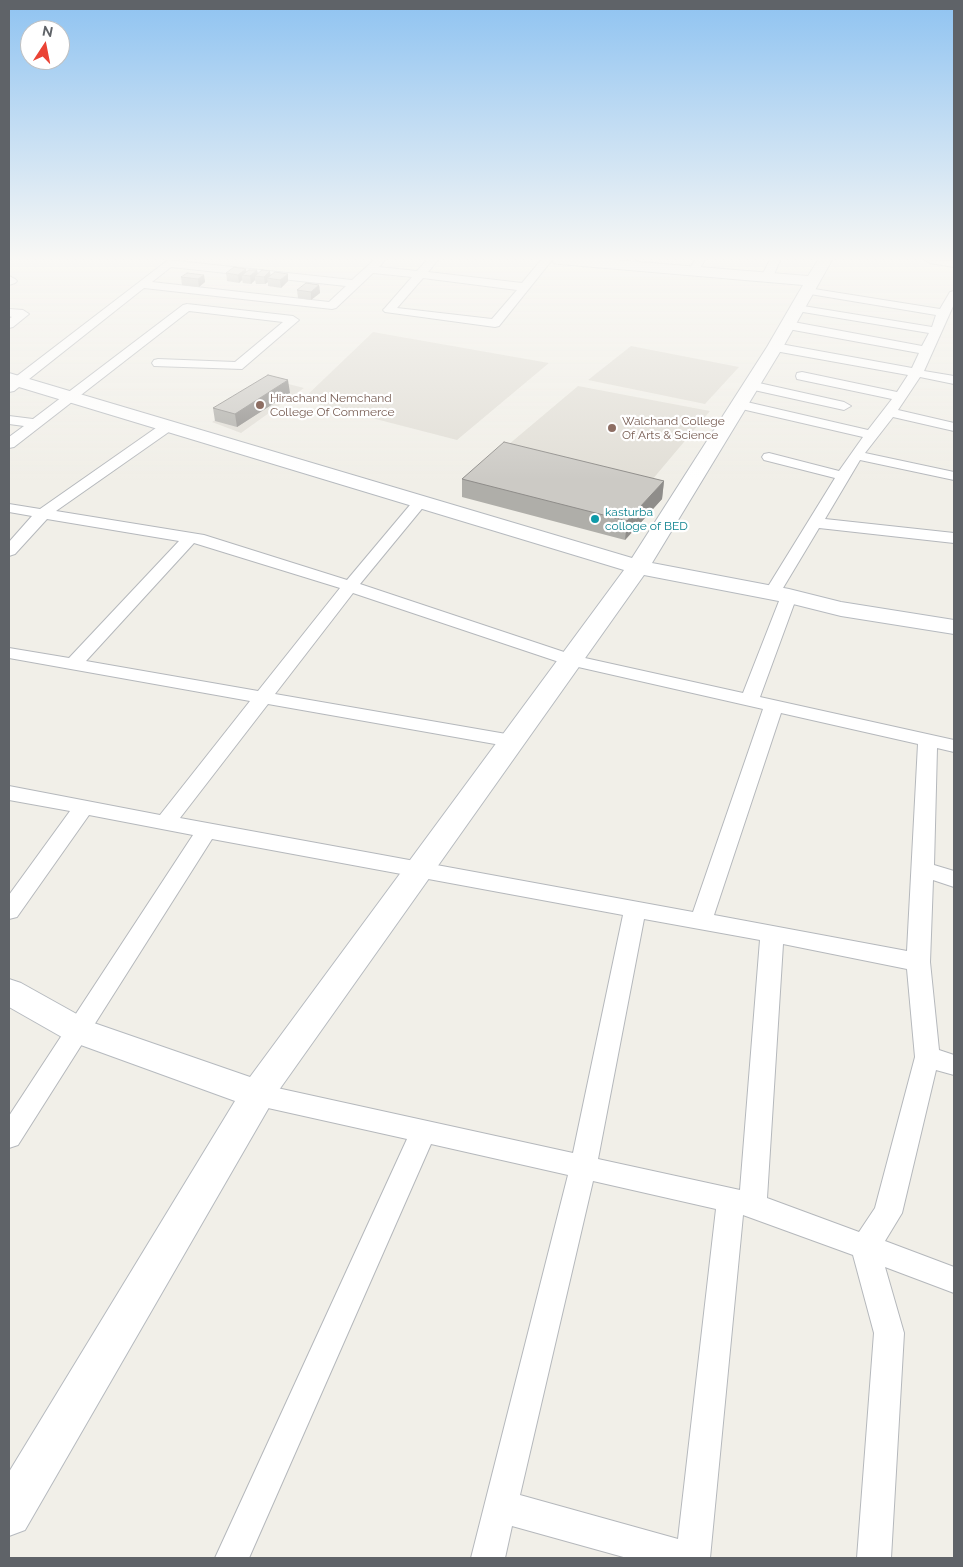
<!DOCTYPE html>
<style>
body{margin:0}
#map{position:relative;width:963px;height:1567px;overflow:hidden;background:#f1efe8;font-family:Raleway,sans-serif}
canvas{display:block}
.frame{position:absolute;inset:0;border:10px solid #5f6368;pointer-events:none}
.north{position:absolute;left:20px;top:20px;width:50px;height:50px;box-sizing:border-box;background:#fff;border:1px solid #bfc1c3;border-radius:50%;rotate:11deg;font-size:14px;font-weight:700;line-height:20px;text-align:center;color:#5f6368}
.north::after{content:'';display:block;margin:auto;width:18px;height:22px;background:#ea4335;clip-path:polygon(50% 0,100% 100%,50% 72%,0 100%)}
</style>
<div id="map">
<canvas width="963" height="1567"></canvas>
<div class="frame"></div>
<div class="north">N</div>
</div>
<script>
const ctx = document.querySelector('canvas').getContext('2d');
ctx.lineJoin = 'round';
function fillPath(path, color) { ctx.fillStyle = color; ctx.fill(path, 'evenodd'); }
const shape = rows => new Path2D(rows.map(r => 'M' + r).join(''));
function strokePath(path, color, width, dash) { ctx.strokeStyle = color; ctx.lineWidth = width; ctx.lineCap = dash ? 'butt' : 'round'; ctx.setLineDash(dash || []); ctx.stroke(path); }
function drawText(font, color, halo, rows, align = 'center') {
  ctx.font = font + ' Raleway,sans-serif'; ctx.lineWidth = 4.5; ctx.setLineDash([]); ctx.textBaseline = 'middle'; ctx.strokeStyle = halo; ctx.fillStyle = color; for (const [text, x, y, turn = 0] of rows) {
    ctx.save(); ctx.translate(x, y); ctx.rotate((+turn || 0) * Math.PI / 180); ctx.textAlign = isNaN(turn) ? turn : align; if (halo) ctx.strokeText(text, 0, 0); ctx.fillText(text, 0, 0); ctx.restore();
  }
}
fillPath(shape([
 [373,332,549,363,457,440,302,400],
 [631,346,739,367,705,404,588,380],
 [277,381,304,388,241,433,212,422],
 [578,386,710,411,652,480,508,445]
]), '#e1ded6');
const street = shape([
 [168,260,352,280,374,260,385,260,379,267,417,271,427,260,438,260,428,272,522,283,541,260,552,260,499,326,495,327,385,312,383,310,385,308,412,277,373,273,336,308,332,309,144,288,14,391,9,392,9,382,168,260],
 [171,267,346,286,329,302,152,282,171,267],
 [423,278,517,290,492,319,397,308,423,278],
 [695,260,705,260,697,273,689,273,688,271,695,260],
 [770,260,780,260,773,277,767,280,761,277,770,260],
 [925,260,954,261,954,267,930,263,925,260],
 [9,276,15,279,17,281,15,283,9,285,9,276],
 [808,288,940,309,950,292,954,291,954,304,924,371,954,376,954,384,920,377,898,410,954,423,954,431,893,417,865,453,954,472,954,480,860,460,825,519,954,533,954,543,819,528,780,593,778,597,772,598,766,597,764,593,835,478,764,460,762,457,764,454,769,453,839,471,863,437,733,407,731,404,738,400,868,430,892,399,797,379,796,376,797,373,802,372,897,392,908,375,775,351,769,347,775,343,912,368,919,353,788,329,782,325,788,321,922,346,929,333,797,311,791,308,797,305,932,327,936,315,804,293,802,291,804,289,808,288],
 [187,304,293,316,299,320,242,369,154,366,152,363,154,360,158,359,235,362,283,322,189,311,14,447,9,448,9,437,24,426,9,424,9,416,33,419,183,305,187,304],
 [9,309,23,310,29,314,13,327,9,328,9,319,12,317,9,316,9,309],
 [750,381,844,402,851,406,844,410,745,388,744,385,750,381],
 [168,422,175,426,173,429,56,511,204,535,347,580,415,499,425,499,428,502,425,505,360,584,576,656,743,693,781,596,783,592,795,592,797,596,760,697,954,740,954,752,937,748,934,865,954,871,954,887,933,880,930,962,939,1050,954,1055,954,1075,936,1070,902,1213,885,1241,954,1267,954,1293,885,1267,904,1333,891,1558,857,1558,874,1333,853,1255,743,1215,710,1558,627,1558,512,1526,505,1558,471,1558,568,1175,431,1144,249,1558,215,1558,407,1139,259,1106,250,1103,246,1095,250,1087,259,1084,573,1153,623,915,212,839,18,1145,9,1148,9,1116,193,835,89,815,17,917,9,919,9,895,70,811,9,800,9,786,160,815,250,701,9,658,9,648,69,658,179,541,47,519,15,554,9,556,9,542,32,516,9,512,9,504,40,509,163,423,168,422],
 [194,543,340,588,258,691,86,661,194,543],
 [353,593,565,664,763,709,693,912,180,818,268,704,512,747,519,745,522,741,519,737,512,735,275,694,353,593],
 [781,713,918,744,907,951,714,915,781,713],
 [644,919,760,940,740,1190,598,1159,644,919],
 [783,944,907,969,915,1057,875,1208,859,1232,767,1198,783,944],
 [593,1181,716,1209,678,1539,520,1495,593,1181]
]);
const secondary = shape([
 [552,260,615,260,808,276,818,260,832,260,783,347,652,563,789,589,841,602,954,620,954,634,841,616,789,603,644,575,279,1090,25,1530,9,1536,9,1472,235,1101,67,1040,9,1007,9,979,21,983,91,1022,250,1077,624,570,9,384,9,373,632,558,767,347,803,285,559,264,554,263,552,260]
]);
strokePath(street, '#b5b8bc', 2);
strokePath(secondary, '#b6babf', 2);
fillPath(street, '#fff');
fillPath(secondary, '#fff');
fillPath(shape([
 [257,270,258,274,271,275,288,281,281,288,268,286,268,282,265,284,256,284,255,280,251,284,243,283,242,280,239,283,227,281,226,273],
 [204,275,205,282,199,287,182,285,181,277],
 [319,285,320,293,311,300,298,298,297,290],
 [290,393,237,427,215,421,213,408],
 [462,479,664,481,662,499,625,540,462,497]
]), '#afaea9');
fillPath(shape([
 [246,269,247,276,242,275,242,280,239,283,238,275],
 [257,270,258,276,255,276,255,280,251,284,250,276],
 [270,271,271,279,267,278,268,282,265,284,264,277],
 [288,274,288,281,281,288,280,280],
 [204,275,205,282,199,287,198,279],
 [319,285,320,293,311,300,311,292],
 [288,380,290,393,237,427,235,414],
 [664,481,662,499,625,540,627,521]
]), '#8f8d8a');
const building = shape([
 [234,267,246,269,238,275,226,273,234,267],
 [249,270,257,270,250,276,242,275,249,270],
 [262,270,270,271,264,277,255,276,262,270],
 [275,272,288,274,280,280,267,278,275,272],
 [187,273,204,275,198,279,181,277,187,273],
 [306,283,319,285,311,292,297,290,306,283],
 [268,375,288,380,235,414,213,408,268,375],
 [504,442,664,481,627,521,462,479,504,442]
]);
fillPath(building, '#cccac5');
strokePath(building, '#8f8d8a', 1);
const sky = ctx.createLinearGradient(0, 0, 0, 480);
sky.addColorStop(0, '#8fc3f1');
sky.addColorStop(0.54, '#f9f8f5');
sky.addColorStop(1, '#f9f8f500');
ctx.fillStyle = sky;
ctx.fillRect(0, 0, 963, 480);
for (const [x, y, r, color] of [
 [260,405,5,"#8d6e63"],
 [612,428,5,"#8d6e63"],
 [595,519,5,"#0f9aa8"]
]) { const dot = new Path2D(); dot.arc(x, y, r, 0, 2 * Math.PI); ctx.fillStyle = color; ctx.fill(dot); strokePath(dot, '#fff', 2); }
drawText('12px', '#785e54', '#fff', [
 ["Hirachand Nemchand",270,398],
 ["College Of Commerce",270,412],
 ["Walchand College",622,421],
 ["Of Arts & Science",622,435]
], 'left');
drawText('12px', '#0d838f', '#fff', [
 ["kasturba",605,512],
 ["colloge of BED",605,526]
], 'left');
</script>
